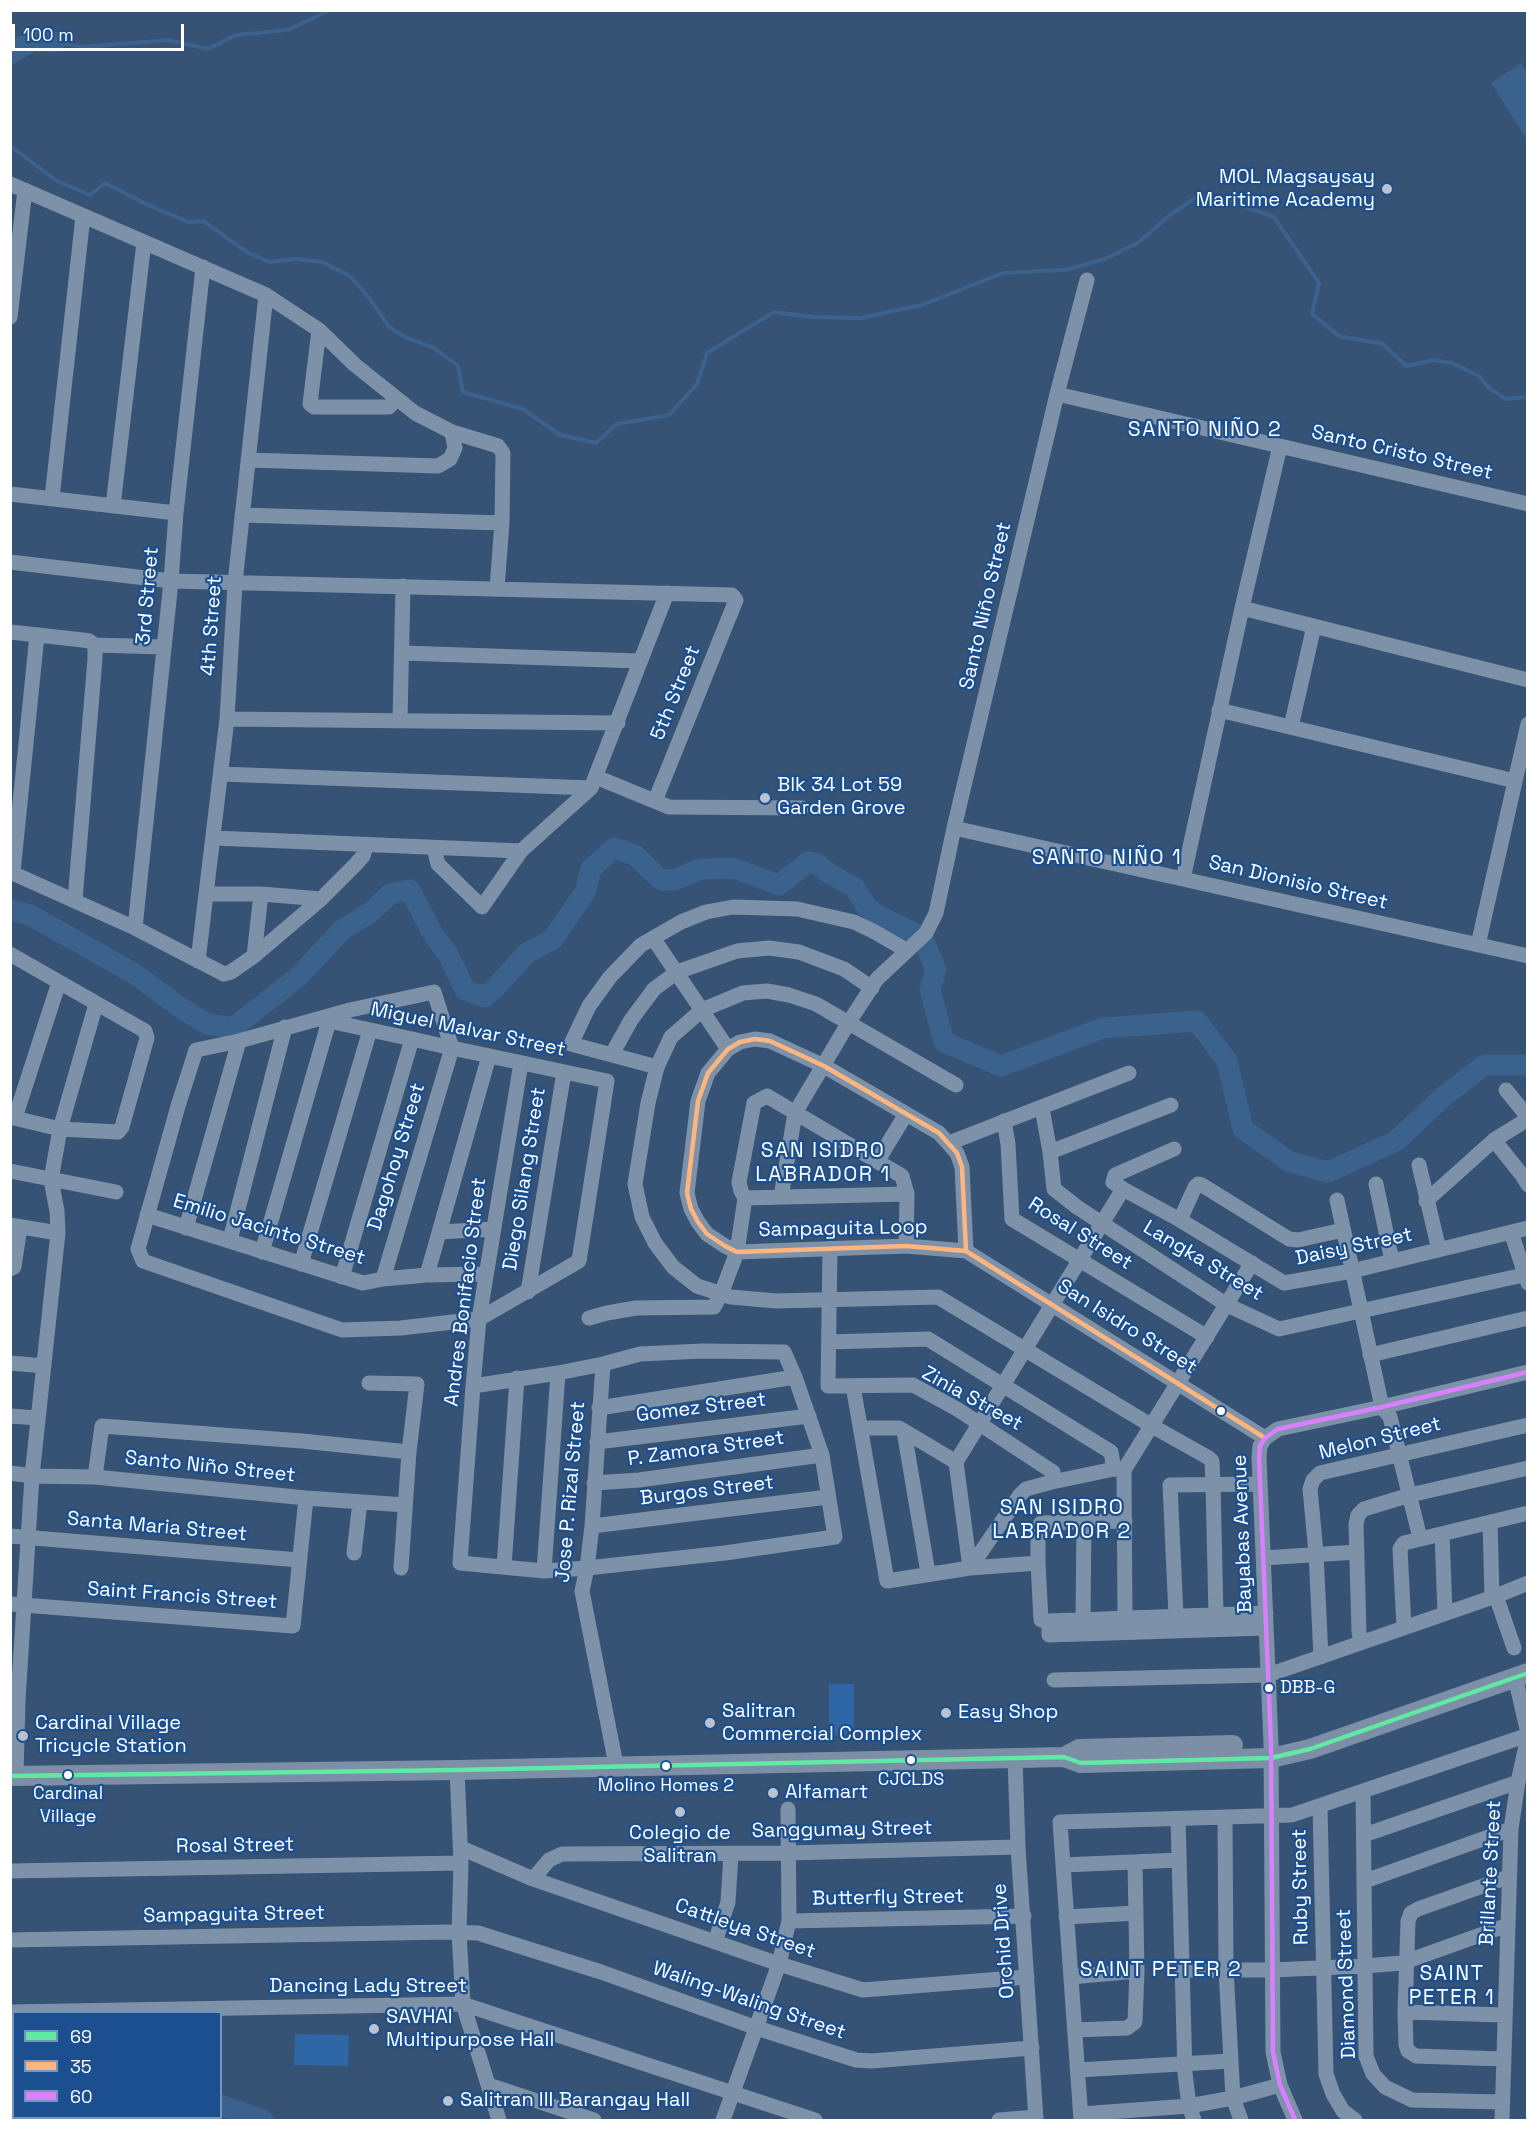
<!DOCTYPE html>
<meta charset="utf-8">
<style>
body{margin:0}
#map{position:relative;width:1538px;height:2131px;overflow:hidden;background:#365274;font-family:"Space Grotesk",sans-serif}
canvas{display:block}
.frame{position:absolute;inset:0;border:12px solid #fff;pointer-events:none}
.legend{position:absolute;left:12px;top:2011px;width:210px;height:108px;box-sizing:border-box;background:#1b4f8f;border:2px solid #7695bc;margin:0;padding:8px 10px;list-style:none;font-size:18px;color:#fff}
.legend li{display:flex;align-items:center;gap:12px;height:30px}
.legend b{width:30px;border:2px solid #7695bc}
.scale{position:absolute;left:12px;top:24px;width:172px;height:27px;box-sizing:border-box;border:3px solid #fff;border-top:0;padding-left:8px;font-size:18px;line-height:21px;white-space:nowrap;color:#fff;-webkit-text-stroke:4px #1b4f8f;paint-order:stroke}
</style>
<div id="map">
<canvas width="1538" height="2131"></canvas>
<div class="frame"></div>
<ul class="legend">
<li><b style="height:8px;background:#60e9a3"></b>69</li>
<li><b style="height:8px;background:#ffb580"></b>35</li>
<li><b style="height:8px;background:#d880ff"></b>60</li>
</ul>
<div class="scale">100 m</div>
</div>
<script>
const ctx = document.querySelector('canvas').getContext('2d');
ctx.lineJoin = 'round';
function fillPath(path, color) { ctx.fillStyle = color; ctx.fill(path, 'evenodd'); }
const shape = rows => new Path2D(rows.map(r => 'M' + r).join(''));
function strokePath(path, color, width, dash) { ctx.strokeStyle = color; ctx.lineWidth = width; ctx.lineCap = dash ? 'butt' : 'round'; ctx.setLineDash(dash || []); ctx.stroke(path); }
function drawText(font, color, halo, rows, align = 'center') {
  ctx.font = font + ' "Space Grotesk",sans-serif'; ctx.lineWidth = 4.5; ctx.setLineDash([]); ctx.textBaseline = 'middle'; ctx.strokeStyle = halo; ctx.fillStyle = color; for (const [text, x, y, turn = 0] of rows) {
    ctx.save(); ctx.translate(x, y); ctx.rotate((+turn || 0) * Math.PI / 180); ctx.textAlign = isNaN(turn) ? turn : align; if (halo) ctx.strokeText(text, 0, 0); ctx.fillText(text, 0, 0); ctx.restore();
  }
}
fillPath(shape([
 [854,1684,854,1734,829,1735,829,1684],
 [295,2034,349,2035,348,2066,294,2065]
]), '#2f66a5');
fillPath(shape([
 [1521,63,1527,73,1527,140,1491,83]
]), '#3b618d');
strokePath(shape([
 [55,42,83,47,168,40,208,49,236,35,288,30,330,10],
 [10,146,57,181,90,195,105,183,146,204,188,222,203,221,247,252,269,262,296,259,322,262,350,276,370,299,389,327,405,337,434,348,458,366,463,392,523,409,560,435,596,443,617,424,669,415,697,384,707,353,774,312,813,317,860,318,922,305,1003,273,1065,270,1105,259,1139,242,1170,215,1198,196,1232,202,1274,217,1319,283,1312,314,1339,336,1383,344,1406,366,1434,360,1452,363,1479,376,1489,388,1506,399,1528,397]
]), '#3b618d', 4);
strokePath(shape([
 [10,54,32,41,55,42],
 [10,910,30,915,135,974,181,1008,207,1024,233,1028,298,977,342,930,371,912,390,894,410,890,434,936,448,954,465,990,484,997,494,989,527,953,553,939,585,892,591,869,614,848,635,855,661,880,674,880,700,869,733,868,779,885,808,862,816,863,827,872,855,888,866,906,877,915,916,934,924,941,936,970,930,990,944,1042,1001,1066,1103,1028,1197,1021,1227,1061,1243,1129,1290,1162,1328,1172,1396,1141,1443,1097,1484,1065,1528,1065],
 [10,2091,14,2092],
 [220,2105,263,2120]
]), '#3b618d', 21);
strokePath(shape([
 [10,184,266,295,319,330,355,365,415,413,452,432,498,446,503,453,502,523,497,588],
 [10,317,25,190],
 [319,330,310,404,314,407,389,407,397,399],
 [1057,394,1528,504],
 [248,460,438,466,450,459,455,448,452,432],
 [10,494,176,513],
 [52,498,83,216],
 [113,506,144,242],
 [242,515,502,523],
 [10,562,171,581,732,595,736,600,655,801],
 [1242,608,1528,680],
 [10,632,83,640,89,641,95,645,164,647],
 [403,653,639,661],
 [1219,710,1515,781],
 [227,719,618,723],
 [400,720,403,586],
 [1291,727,1314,626],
 [221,774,591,788],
 [596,777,669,807,802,808],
 [954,828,1528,956],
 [214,838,521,851],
 [434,848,438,864,482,907,521,851,591,788,667,593],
 [10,872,135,928,224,974,231,972,254,956,321,899,356,864,363,856,366,846],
 [13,872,37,635],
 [1183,879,1242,608,1280,446],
 [206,894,261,894,321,899],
 [75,900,95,659,95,645],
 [135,928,171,581,176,513,203,267],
 [653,938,728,1049],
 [1478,945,1528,724],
 [10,954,59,982],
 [254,956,261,894],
 [198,961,227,719,235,583,266,295],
 [319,1019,329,1021,412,1039,452,1048,607,1081,579,1261,479,1319,401,1328,342,1330,143,1261,138,1249,178,1106,196,1050,239,1041,350,1010,434,992,452,1048,383,1279],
 [612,1054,631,1020,654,989,677,972,737,951,769,948,799,952,844,969,872,988],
 [657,1067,571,1044,589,1006,610,977,641,945,681,922,706,912,733,907,797,909,854,922,873,931,906,950],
 [956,1085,816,1004,789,995,767,991,743,993,702,1010,671,1037,657,1067,648,1103,635,1184,642,1217,655,1243,673,1267,697,1286,731,1297,776,1301,938,1297,1152,1426,1209,1458,1212,1461,1213,1483,1216,1615],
 [1506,1090,1528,1117],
 [1042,1108,1050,1152,1054,1189,1077,1207,1227,1305,1279,1329,1528,1274],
 [10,1117,60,1129,118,1132,122,1127,147,1038,145,1031,59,982,15,1118],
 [1004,1121,1008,1144,1012,1219,1207,1337],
 [1494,1140,1522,1175,1528,1185],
 [949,1143,1129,1073],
 [1174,1149,1115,1175,1113,1182,1123,1189,1180,1220,1284,1283,1352,1271,1528,1228],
 [1050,1152,1171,1105],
 [878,1160,906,1114],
 [1419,1165,1439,1250],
 [10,1171,116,1192],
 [1376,1184,1392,1261],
 [781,1197,795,1113,849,1022,877,979,926,933,936,913,954,828,1057,394,1087,280],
 [745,1198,907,1194],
 [1337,1200,1382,1407,1390,1417,1420,1538],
 [1426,1201,1494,1140,1528,1119],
 [147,1215,363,1283,383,1279,427,1275,486,1274],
 [1180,1220,1195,1187,1198,1184,1202,1185,1289,1239,1298,1240,1343,1230],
 [10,1225,58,1233],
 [186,1228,239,1041],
 [439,1232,494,1229],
 [1511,1232,1528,1283],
 [230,1240,285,1027],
 [830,1248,828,1386,913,1385,957,1409,1053,1472,1052,1482],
 [966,1251,962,1167,957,1153,939,1133,824,1066,770,1041,755,1039,740,1042,728,1049,708,1073,698,1101,687,1193,691,1209,698,1222,707,1234,725,1246,737,1252,906,1246,966,1251,1265,1438],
 [262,1252,329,1021],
 [301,1264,370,1030],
 [10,1269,14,1267,20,1227],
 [427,1275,489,1056],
 [342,1277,412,1039],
 [528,1292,564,1072],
 [589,1318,607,1313,636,1308,714,1307,721,1294,737,1252,745,1198,741,1191,739,1182,754,1103,767,1096,902,1176,907,1194,906,1246],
 [829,1342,928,1339,1111,1452,1114,1469],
 [1370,1355,1528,1318],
 [10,1363,44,1366],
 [603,1364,592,1526,587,1568,582,1591,616,1765],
 [369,1383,417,1384,409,1452,401,1568],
 [473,1386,558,1373,603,1364,640,1354,702,1351,784,1352,795,1377,822,1455,835,1537,725,1553,587,1568,544,1571,460,1563,473,1386,479,1319,521,1063],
 [853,1386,887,1581,970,1568,1038,1563],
 [599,1408,795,1377],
 [10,1416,38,1418],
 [861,1428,899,1428,956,1462],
 [904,1431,928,1573],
 [597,1442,809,1416],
 [1124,1470,1252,1263],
 [1124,1470,1125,1618],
 [10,1473,32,1476,95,1477,306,1498,405,1505],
 [95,1477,102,1426,302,1441,409,1452],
 [594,1483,639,1480,822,1455],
 [1084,1522,1125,1521],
 [1490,1522,1492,1597],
 [592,1526,828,1497],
 [1442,1534,1445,1613],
 [10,1536,299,1560],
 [354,1553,360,1502],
 [1263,1558,1357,1552],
 [504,1567,517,1378],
 [970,1568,956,1462,1123,1189],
 [970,1568,1020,1495,1026,1489,1052,1482,1114,1469,1124,1470],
 [544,1571,558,1373],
 [1496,1596,1514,1648],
 [10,1604,293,1626,306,1498],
 [1176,1616,1170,1485,1260,1484],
 [1083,1619,1084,1522,1041,1523,1038,1528,1038,1563,1041,1620,1049,1621,1266,1613],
 [1049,1621,1049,1635,1266,1628],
 [1404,1627,1400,1549,1404,1543,1528,1513],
 [1361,1643,1359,1632,1356,1524,1358,1515,1364,1509,1410,1495,1528,1468],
 [1321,1657,1316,1553,1310,1489,1313,1480,1320,1473,1528,1425],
 [1515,1677,1528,1733],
 [1054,1680,1268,1675,1496,1596,1528,1583],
 [1015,1758,1018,1847,1036,2120],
 [457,1770,461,1863,459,1932,463,2004,499,2120],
 [16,1776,18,1700,32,1476,58,1233,57,1211,51,1180,60,1129,96,1004],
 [1363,1791,1366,2056,1373,2074,1385,2087,1412,2100,1502,2102],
 [1320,1806,1326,2074,1333,2094,1343,2111,1355,2120],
 [1225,1818,1226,1969,1233,2098,1241,2120],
 [1178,1819,1185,2073,1189,2106,1194,2120],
 [1364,1835,1518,1782],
 [461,1848,533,1879,779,1964,863,1990,1027,1977],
 [1063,1865,1179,1860],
 [10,1871,461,1863],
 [533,1879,549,1860,562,1854,788,1853,1018,1847],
 [1365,1881,1511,1829],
 [1066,1917,1136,1913],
 [789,1921,1024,1916],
 [10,1940,447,1932,478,1933,601,1972,757,2028,856,2060,872,2061,1032,2048],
 [715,1942,728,1902,731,1854],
 [1182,1970,1271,1970,1365,1966,1402,1963,1508,1925],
 [1071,1977,1137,1971],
 [10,2012,463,2004,815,2120],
 [1405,2012,1505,2015],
 [1075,2030,1127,2028,1135,2022,1137,1971,1135,1862],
 [1503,2059,1416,2056,1408,2051,1406,2045,1405,2012,1408,1921,1411,1913,1418,1909,1508,1877],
 [1078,2070,1231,2061],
 [489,2085,594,2120],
 [1081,2114,1189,2106,1233,2098,1280,2085],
 [723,2120,779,1964,789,1921,788,1809],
 [999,2120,1036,2117],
 [1081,2120,1060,1822,1292,1815,1528,1735],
 [1295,2120,1280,2085,1273,2052,1271,1744,1259,1457,1260,1446,1265,1438,1278,1429,1382,1407,1528,1372],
 [1502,2120,1511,1829,1518,1782,1528,1737]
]), '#7d92a8', 15);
strokePath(shape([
 [1064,1757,1079,1749,1233,1745],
 [10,1776,457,1770,1064,1757,1081,1763,1271,1758,1310,1749,1528,1673]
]), '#7d8ea7', 20);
strokePath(shape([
 [10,1776,457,1770,1064,1757,1081,1763,1271,1758,1310,1749,1528,1673]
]), '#60e9a3', 4.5);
strokePath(shape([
 [966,1251,962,1167,957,1153,939,1133,824,1066,770,1041,755,1039,740,1042,728,1049,708,1073,698,1101,687,1193,691,1209,698,1222,707,1234,725,1246,737,1252,906,1246,966,1251,1265,1438]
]), '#ffb580', 4.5);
strokePath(shape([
 [1295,2120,1280,2085,1273,2052,1271,1744,1259,1457,1260,1446,1265,1438,1278,1429,1382,1407,1528,1372]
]), '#d880ff', 4.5);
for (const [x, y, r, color] of [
 [1387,189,6,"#b9c2ce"],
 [765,798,6,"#b9c2ce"],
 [1221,1411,5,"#fff"],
 [1269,1688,5,"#fff"],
 [946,1713,6,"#b9c2ce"],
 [710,1723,6,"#b9c2ce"],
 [23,1736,6,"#b9c2ce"],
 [911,1760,5,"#fff"],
 [666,1766,5,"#fff"],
 [68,1775,5,"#fff"],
 [773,1793,6,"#b9c2ce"],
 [680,1812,6,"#b9c2ce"],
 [374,2029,6,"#b9c2ce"],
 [448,2101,6,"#b9c2ce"]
]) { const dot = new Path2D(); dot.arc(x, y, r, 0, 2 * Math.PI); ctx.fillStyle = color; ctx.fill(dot); strokePath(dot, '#1b4f8f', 2); }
drawText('18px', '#fff', '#1b4f8f', [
 ["DBB-G",1280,1688,"left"],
 ["CJCLDS",911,1780],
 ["Molino Homes 2",666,1786],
 ["Cardinal",68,1794],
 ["Village",68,1817]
]);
drawText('20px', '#fff', '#1b4f8f', [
 ["MOL Magsaysay",1375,178,"right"],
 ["Maritime Academy",1375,201,"right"],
 ["Blk 34 Lot 59",777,786],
 ["Garden Grove",777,809],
 ["Salitran",722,1712],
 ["Commercial Complex",722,1735],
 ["Easy Shop",958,1713],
 ["Cardinal Village",35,1724],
 ["Tricycle Station",35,1747],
 ["Alfamart",785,1793],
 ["Colegio de",680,1834,"center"],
 ["Salitran",680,1857,"center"],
 ["SAVHAI",386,2018],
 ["Multipurpose Hall",386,2041],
 ["Salitran III Barangay Hall",460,2101]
], 'left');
drawText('20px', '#fff', '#1b4f8f', [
 ["Santo Cristo Street",1402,453,13],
 ["3rd Street",148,596,-85],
 ["Santo Niño Street",986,606,-77],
 ["4th Street",212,626,-86],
 ["5th Street",676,693,-68],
 ["San Dionisio Street",1298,883,13],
 ["Miguel Malvar Street",468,1030,12],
 ["Dagohoy Street",397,1157,-73],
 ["Diego Silang Street",525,1179,-81],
 ["Sampaguita Loop",843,1229,-1],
 ["Emilio Jacinto Street",269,1230,17],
 ["Rosal Street",1080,1234,32],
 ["Daisy Street",1354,1247,-12],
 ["Langka Street",1203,1261,31],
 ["Andres Bonifacio Street",466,1292,-83],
 ["San Isidro Street",1127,1327,32],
 ["Zinia Street",972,1399,29],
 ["Gomez Street",701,1408,-7],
 ["Melon Street",1380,1439,-14],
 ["P. Zamora Street",706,1449,-8],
 ["Santo Niño Street",210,1467,6],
 ["Burgos Street",707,1491,-7],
 ["Jose P. Rizal Street",571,1492,-85],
 ["Santa Maria Street",157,1527,5],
 ["Bayabas Avenue",1243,1534,-92],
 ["Saint Francis Street",182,1596,4],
 ["Sanggumay Street",842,1830,-1],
 ["Rosal Street",235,1846,-1],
 ["Brillante Street",1491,1873,-87],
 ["Ruby Street",1301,1887,-91],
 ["Butterfly Street",888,1898,-1],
 ["Sampaguita Street",234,1915,-1],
 ["Cattleya Street",745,1929,19],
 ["Orchid Drive",1004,1941,-94],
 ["Diamond Street",1347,1984,-92],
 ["Dancing Lady Street",368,1987],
 ["Waling-Waling Street",749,2001,19]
]);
ctx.letterSpacing = '1.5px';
drawText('21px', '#fff', '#1b4f8f', [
 ["SANTO NIÑO 2",1205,430],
 ["SANTO NIÑO 1",1107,858],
 ["SAN ISIDRO",823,1151],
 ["LABRADOR 1",823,1175],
 ["SAN ISIDRO",1062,1508],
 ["LABRADOR 2",1062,1532],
 ["SAINT PETER 2",1161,1970],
 ["SAINT",1452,1974],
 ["PETER 1",1452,1998]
]);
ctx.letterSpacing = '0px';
</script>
